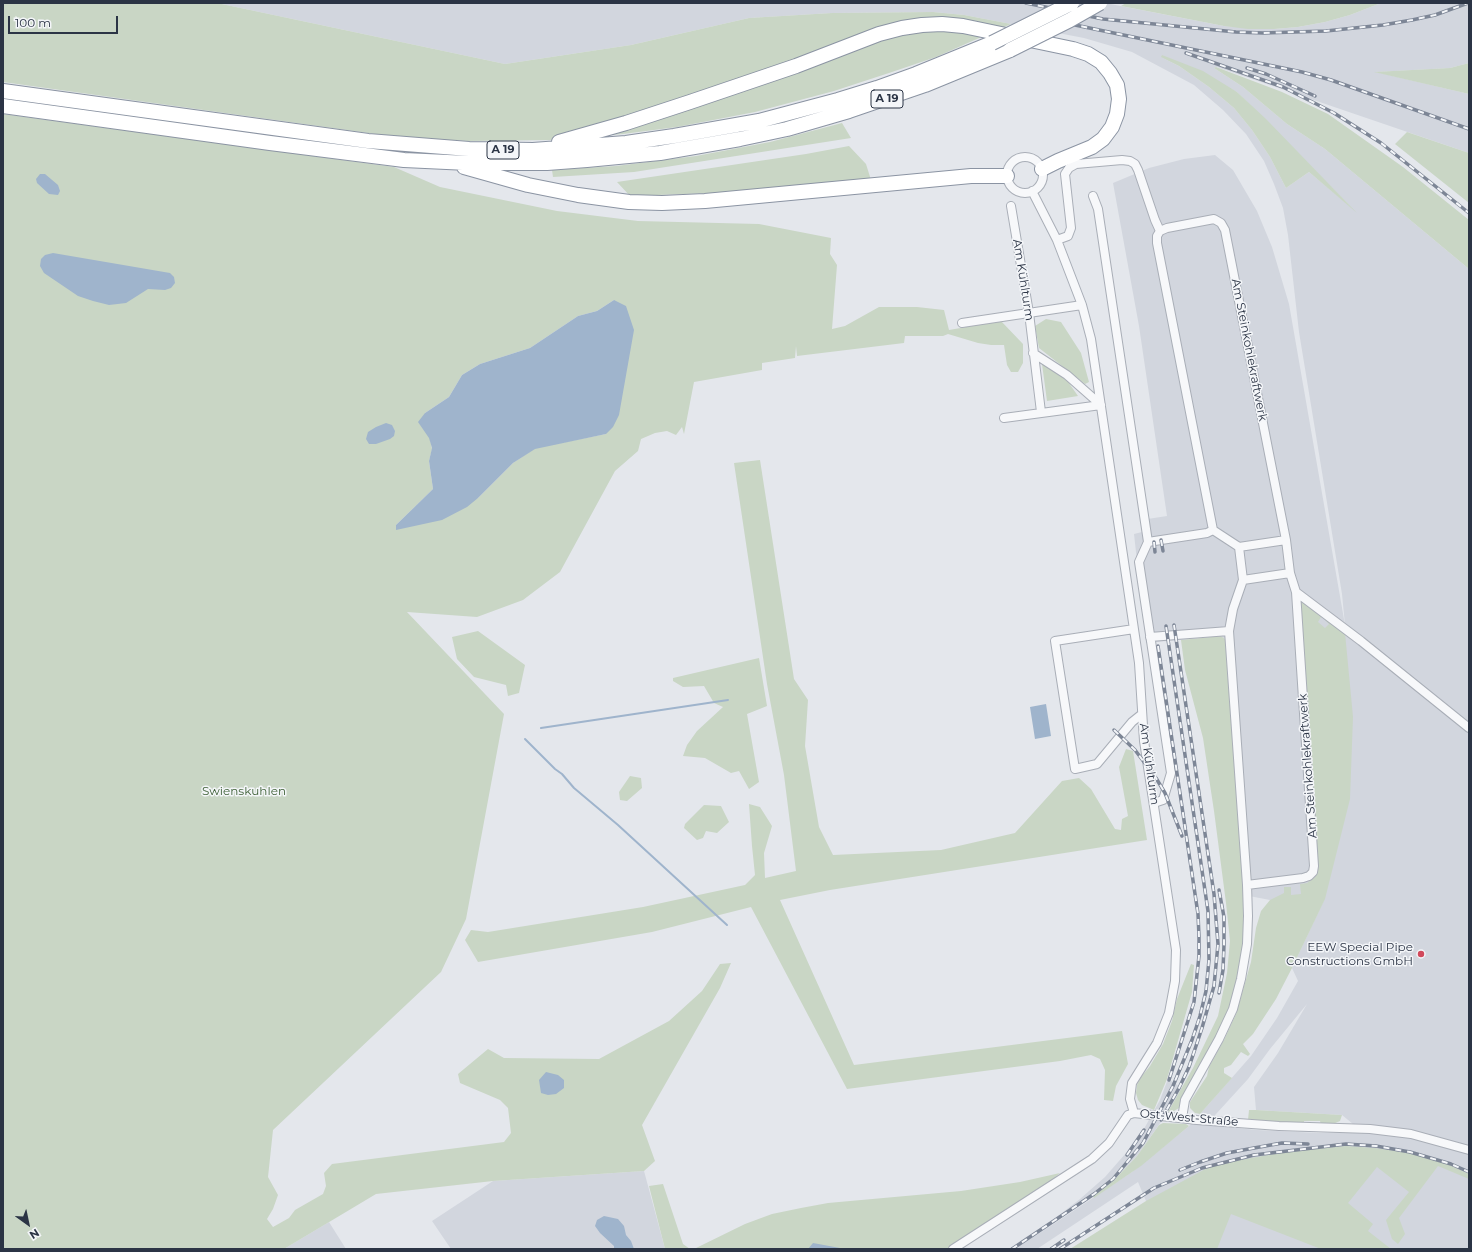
<!DOCTYPE html>
<meta charset="utf-8">
<style>
body{margin:0}
#map{position:relative;width:1472px;height:1252px;overflow:hidden;background:#e4e7ec;font-family:Montserrat,sans-serif}
canvas{display:block}
.frame{position:absolute;inset:0;border:4px solid #2b3445;pointer-events:none}
.north{position:absolute;left:8px;top:1204px;width:40px;height:40px;-webkit-text-stroke:3px #f4f6f9;paint-order:stroke;rotate:147deg;font-size:11px;font-weight:700;line-height:16px;text-align:center;color:#2b3445}
.north::after{content:'';display:block;margin:auto;width:14px;height:18px;background:#2b3445;clip-path:polygon(50% 0,100% 100%,50% 72%,0 100%)}
.scale{position:absolute;left:8px;top:16px;width:110px;height:18px;box-sizing:border-box;border:2px solid #2b3445;border-top:0;padding-left:5px;font-size:12px;line-height:14px;white-space:nowrap;color:#2b3445;-webkit-text-stroke:3px #f4f6f9;paint-order:stroke}
</style>
<div id="map">
<canvas width="1472" height="1252"></canvas>
<div class="frame"></div>
<div class="north">N</div>
<div class="scale">100 m</div>
</div>
<script>
const ctx = document.querySelector('canvas').getContext('2d');
ctx.lineJoin = 'round';
function fillPath(path, color) { ctx.fillStyle = color; ctx.fill(path, 'evenodd'); }
const shape = rows => new Path2D(rows.map(r => 'M' + r).join(''));
function strokePath(path, color, width, dash) { ctx.strokeStyle = color; ctx.lineWidth = width; ctx.lineCap = dash ? 'butt' : 'round'; ctx.setLineDash(dash || []); ctx.stroke(path); }
function drawText(font, color, halo, rows, align = 'center') {
  ctx.font = font + ' Montserrat,sans-serif'; ctx.lineWidth = 3; ctx.setLineDash([]); ctx.textBaseline = 'middle'; ctx.strokeStyle = halo; ctx.fillStyle = color; for (const [text, x, y, turn = 0] of rows) {
    ctx.save(); ctx.translate(x, y); ctx.rotate((+turn || 0) * Math.PI / 180); ctx.textAlign = isNaN(turn) ? turn : align; if (halo) ctx.strokeText(text, 0, 0); ctx.fillText(text, 0, 0); ctx.restore();
  }
}
fillPath(shape([
 [217,3,1105,3,1224,26,1274,29,1298,27,1325,22,1350,15,1381,3,1469,3,1469,63,1450,68,1376,72,1469,94,1469,153,1217,67,1214,68,1243,87,1287,124,1325,149,1469,269,1469,1249,1178,1249,1146,1201,1138,1182,1037,1249,1018,1249,1020,1241,1054,1219,1080,1199,1105,1177,1126,1153,1145,1127,1160,1100,1168,1079,1182,1088,1168,1112,1137,1156,1116,1178,1093,1196,1034,1237,1132,1172,1189,1126,1200,1114,1251,1056,1277,1018,1298,981,1292,968,1324,900,1270,900,1244,895,1225,639,1221,636,1146,643,1134,534,1142,532,1141,520,1167,516,1139,326,1113,183,1149,168,1184,159,1215,155,1233,170,1257,211,1272,247,1289,304,1345,625,1342,594,1299,332,1288,235,1283,208,1274,184,1264,161,1246,134,1223,110,1194,85,1132,52,1084,38,964,15,933,12,832,13,749,18,631,45,505,64],
 [1161,57,1237,92,1352,208,1309,172,1286,188,1270,157,1252,130,1234,108,1209,87,1179,66],
 [1307,1004,1278,1053,1254,1087,1256,1110,1342,1115,1364,1133,1319,1133,1257,1130,1206,1125,1248,1079,1270,1049],
 [644,1171,665,1249,451,1249,432,1221,493,1181],
 [329,1222,346,1249,284,1249]
]), '#d2d6de');
fillPath(shape([
 [3,3,217,3,505,64,631,45,749,18,832,13,933,12,964,15,1011,24,936,57,892,72,834,91,755,112,677,127,623,134,550,140,469,141,404,138,3,82],
 [1126,3,1381,3,1350,15,1325,22,1298,27,1274,29,1248,29,1224,26,1121,6],
 [1162,55,1203,71,1237,92,1266,119,1357,213,1309,172,1286,188,1270,157,1252,130,1234,108,1209,87,1179,66,1161,57],
 [1469,63,1469,94,1374,72,1450,68],
 [1216,67,1282,92,1328,114,1403,167,1469,220,1469,269,1325,149,1287,124,1243,87,1214,68],
 [3,114,394,167,440,187,557,211,638,221,759,224,831,238,830,254,837,265,832,329,845,326,879,307,917,307,944,310,949,330,1001,321,1023,344,1023,363,1018,372,1011,372,1007,365,1004,345,991,345,978,343,948,334,943,336,905,336,904,343,797,356,796,346,795,358,762,363,762,370,694,382,684,434,682,427,676,435,667,431,655,433,641,439,638,451,615,471,560,572,523,600,477,617,407,612,504,714,466,919,441,972,273,1130,268,1177,278,1195,273,1209,267,1219,273,1227,289,1218,295,1210,323,1194,326,1186,324,1173,332,1164,504,1142,511,1133,508,1108,500,1100,460,1083,458,1074,488,1049,504,1058,599,1059,669,1021,702,991,720,964,731,963,720,988,642,1125,655,1161,644,1171,493,1181,376,1194,284,1249,3,1249],
 [614,300,606,434,535,448,513,463,478,498,396,525,433,489,429,461,432,449,425,413,449,397,462,375,480,364,530,348,578,316,597,311],
 [842,123,851,138,634,172,553,177,552,170,616,166,696,156,770,142],
 [1407,132,1469,153,1469,203,1395,144],
 [849,146,866,164,871,180,713,193,630,196,617,182,806,154],
 [1046,319,1061,322,1081,353,1089,382,1085,384,1039,348,1035,326],
 [1042,364,1064,376,1078,396,1047,401],
 [760,460,794,679,808,700,805,746,819,827,833,855,941,850,1015,833,1062,781,1079,778,1091,789,1115,829,1121,830,1122,819,1128,816,1119,767,1126,749,1133,751,1147,840,830,890,780,900,854,1065,1122,1031,1128,1064,1116,1086,1113,1101,1104,1100,1105,1070,1100,1059,1091,1055,1060,1061,847,1089,751,907,652,932,478,962,465,940,471,930,488,932,643,907,745,885,755,875,752,846,749,804,760,807,772,826,764,853,765,878,796,871,784,775,767,684,734,463],
 [1302,600,1325,616,1323,618,1321,617,1318,622,1325,628,1329,624,1324,619,1326,617,1345,633,1353,717,1350,799,1325,899,1292,968,1276,999,1253,1034,1243,1044,1250,1054,1248,1056,1241,1052,1231,1065,1224,1068,1224,1073,1232,1078,1200,1114,1195,1113,1190,1108,1190,1102,1207,1076,1209,1067,1224,1040,1236,1014,1251,962,1256,928,1261,911,1270,900,1284,893,1284,887,1291,887,1291,895,1301,894,1300,884,1307,883,1315,877,1318,868,1299,603],
 [478,631,525,665,519,693,508,696,506,685,474,677,457,659,452,637],
 [1221,636,1225,639,1245,907,1245,930,1238,982,1227,1016,1179,1108,1174,1111,1168,1112,1193,1068,1218,1016,1227,973,1230,941,1226,903,1214,811,1203,738,1185,670,1181,640],
 [759,658,767,706,747,714,759,782,749,789,739,771,731,773,705,758,683,756,687,745,697,731,723,707,714,703,704,686,683,687,673,681,673,678],
 [630,776,641,778,642,788,627,801,620,800,619,792],
 [704,805,721,806,729,822,717,833,706,831,703,838,697,840,684,828,685,824],
 [1191,964,1194,965,1192,992,1167,1079,1154,1110,1142,1105,1138,1100,1136,1093,1137,1085,1141,1077,1150,1066,1163,1044,1172,1021,1177,999],
 [1249,1110,1256,1110,1342,1115,1340,1121,1333,1124,1321,1124,1320,1121,1304,1121,1304,1124,1248,1120],
 [1163,1123,1186,1124,1189,1126,1141,1166,1094,1198,1093,1196,1116,1178,1137,1156,1159,1125],
 [1346,1146,1375,1148,1410,1153,1450,1165,1469,1174,1469,1179,1438,1166,1399,1218,1405,1234,1398,1244,1392,1239,1386,1220,1409,1192,1377,1167,1348,1203,1373,1224,1368,1231,1391,1249,1321,1249,1231,1214,1217,1249,1070,1249,1146,1201,1209,1167,1229,1162,1285,1152],
 [1060,1173,1047,1184,947,1249,694,1249,745,1224,772,1214,801,1208,828,1203,961,1191,1020,1182],
 [663,1184,683,1244,690,1249,665,1249,649,1186]
]), '#c9d6c5');
fillPath(shape([
 [40,174,45,174,58,185,60,191,58,195,49,194,37,183,36,179],
 [53,253,170,273,174,277,175,283,171,288,165,290,148,289,126,303,109,305,93,301,78,296,44,273,40,266,41,259,45,255],
 [614,300,626,306,634,330,619,415,613,427,606,434,535,449,513,463,478,498,467,507,442,520,396,530,396,525,433,489,429,461,432,448,429,438,418,422,425,413,449,397,462,375,480,364,530,348,578,316,597,311],
 [386,423,392,425,395,431,394,436,390,439,376,444,369,444,366,439,368,432,376,427],
 [1046,704,1051,736,1035,739,1030,707],
 [546,1072,558,1075,564,1080,564,1088,556,1094,548,1095,541,1093,539,1080],
 [604,1216,618,1219,624,1226,626,1235,631,1241,634,1249,614,1249,614,1246,600,1233,595,1226,597,1220],
 [813,1243,840,1248,840,1249,808,1249]
]), '#9fb4cc');
strokePath(shape([
 [541,728,728,700],
 [525,739,555,769,562,774,574,788,618,825,727,925]
]), '#9fb4cc', 2);
const minor = shape([
 '1007 175a18 18 0 1 1 36 0a18 18 0 1 1-36 0Z',
 [1032,191,1057,240,1082,305,1091,339,1139,663,1144,741,1176,950,1175,981,1169,1013,1157,1043,1132,1083,1130,1099,1134,1113],
 [1093,196,1098,209,1148,542,1139,562,1171,773,1163,800,1154,803],
 [1011,206,1029,313,1041,412],
 [1057,240,1068,236,1071,228,1065,174,1069,168,1076,164,1122,160,1130,161,1135,164,1138,170,1155,220,1160,231],
 [962,323,1082,305],
 [1033,353,1067,375,1101,405],
 [1004,418,1101,405],
 [1286,540,1239,547,1243,580,1290,573],
 [1148,542,1207,533,1213,530],
 [1239,547,1213,530,1157,243,1157,236,1160,231,1167,228,1214,219,1221,223,1225,230,1286,540,1290,573,1296,592,1361,641,1469,728],
 [1134,629,1055,641,1075,769,1097,764,1132,722,1142,714],
 [1150,637,1229,631],
 [1247,885,1303,878,1309,876,1313,872,1314,866,1296,592],
 [1182,1118,1185,1100,1219,1039,1233,1009,1241,979,1247,944,1248,916,1247,885,1229,631,1233,609,1243,580],
 [953,1249,1092,1159,1109,1143,1128,1115,1134,1113,1197,1120,1279,1126,1370,1129,1411,1134,1469,1150]
]);
const motorway = shape([
 [3,91,368,141,469,149,533,150,626,143,674,136,759,121,838,100,877,88,916,74,992,43],
 [3,106,270,143,404,160,468,163,547,163,587,160,660,153,740,139,787,129,849,111,925,85,1010,50],
 [559,142,626,123,690,102,796,66,879,34,902,28,922,25,942,24,963,26,1073,49,1088,54,1101,62,1110,73,1117,85,1119,99,1117,114,1112,127,1103,139,1092,147,1058,161,1042,169],
 [464,167,528,185,578,195,629,202,662,203,705,201,971,176,1007,176]
]);
strokePath(minor, '#a9aeb7', 10);
strokePath(motorway, '#8b94a3', 16);
strokePath(minor, '#f7f8fa', 8);
strokePath(motorway, '#fff', 14);
const rail = shape([
 [1026,3,1103,19,1236,32,1263,33,1326,31,1383,25,1412,20,1435,15,1468,3],
 [1046,19,1302,72,1331,80,1469,129],
 [1186,53,1283,87,1334,113,1381,143,1469,213],
 [1247,68,1266,74,1315,96],
 [1161,540,1163,551],
 [1154,542,1155,552],
 [1158,646,1198,914,1199,937,1199,956,1194,1002,1169,1080],
 [1114,730,1135,750,1156,778,1165,793,1182,836],
 [1219,993,1223,970,1224,945,1224,917,1219,890],
 [1161,1120,1179,1088,1189,1067,1202,1028,1214,986,1218,944,1214,894,1174,625],
 [1127,1155,1144,1130],
 [1180,1170,1200,1162,1227,1153,1254,1148,1282,1143,1308,1144],
 [1012,1249,1094,1194,1113,1179,1143,1143,1173,1086,1192,1040,1200,1016,1206,991,1209,960,1208,911,1166,626],
 [1051,1249,1064,1240],
 [1060,1249,1154,1188,1202,1168,1254,1155,1346,1144,1376,1146,1410,1152,1451,1164,1469,1172]
]);
strokePath(rail, '#7d8696', 3.5);
strokePath(rail, '#f4f6f9', 2, [6]);
const motorwayBridge = shape([
 [992,43,1072,3],
 [1010,50,1070,20,1100,3]
]);
strokePath(motorwayBridge, '#8b94a3', 16, []);
strokePath(motorwayBridge, '#fff', 14);
for (const [x, y, r, color] of [
 [1421,954,4,"#d1495b"]
]) { const dot = new Path2D(); dot.arc(x, y, r, 0, 2 * Math.PI); ctx.fillStyle = color; ctx.fill(dot); strokePath(dot, '#f4f6f9', 1.5); }
for (const [x, y, w] of [
 [887,99,32],
 [503,150,32]
]) { const box = new Path2D(); box.roundRect(x - w / 2, y - 9, w, 18, 3); ctx.fillStyle = '#f4f6f9'; ctx.fill(box); strokePath(box, '#2b3445', 1); }
drawText('bold 11px', '#2b3445', null, [
 ["A 19",887,99],
 ["A 19",503,150]
]);
drawText('12px', '#2b3445', '#f4f6f9', [
 ["Am Kühlturm",1023,280,81],
 ["Am Steinkohlekraftwerk",1249,350,79],
 ["Am Kühlturm",1149,764,82],
 ["Am Steinkohlekraftwerk",1308,766,-94],
 ["Ost-West-Straße",1189,1118,5]
]);
drawText('12px', '#3f6138', '#f4f6f9', [
 ["Swienskuhlen",244,791]
]);
drawText('12px', '#2b3445', '#f4f6f9', [
 ["EEW Special Pipe",1413,947],
 ["Constructions GmbH",1413,961]
], 'right');
</script>
